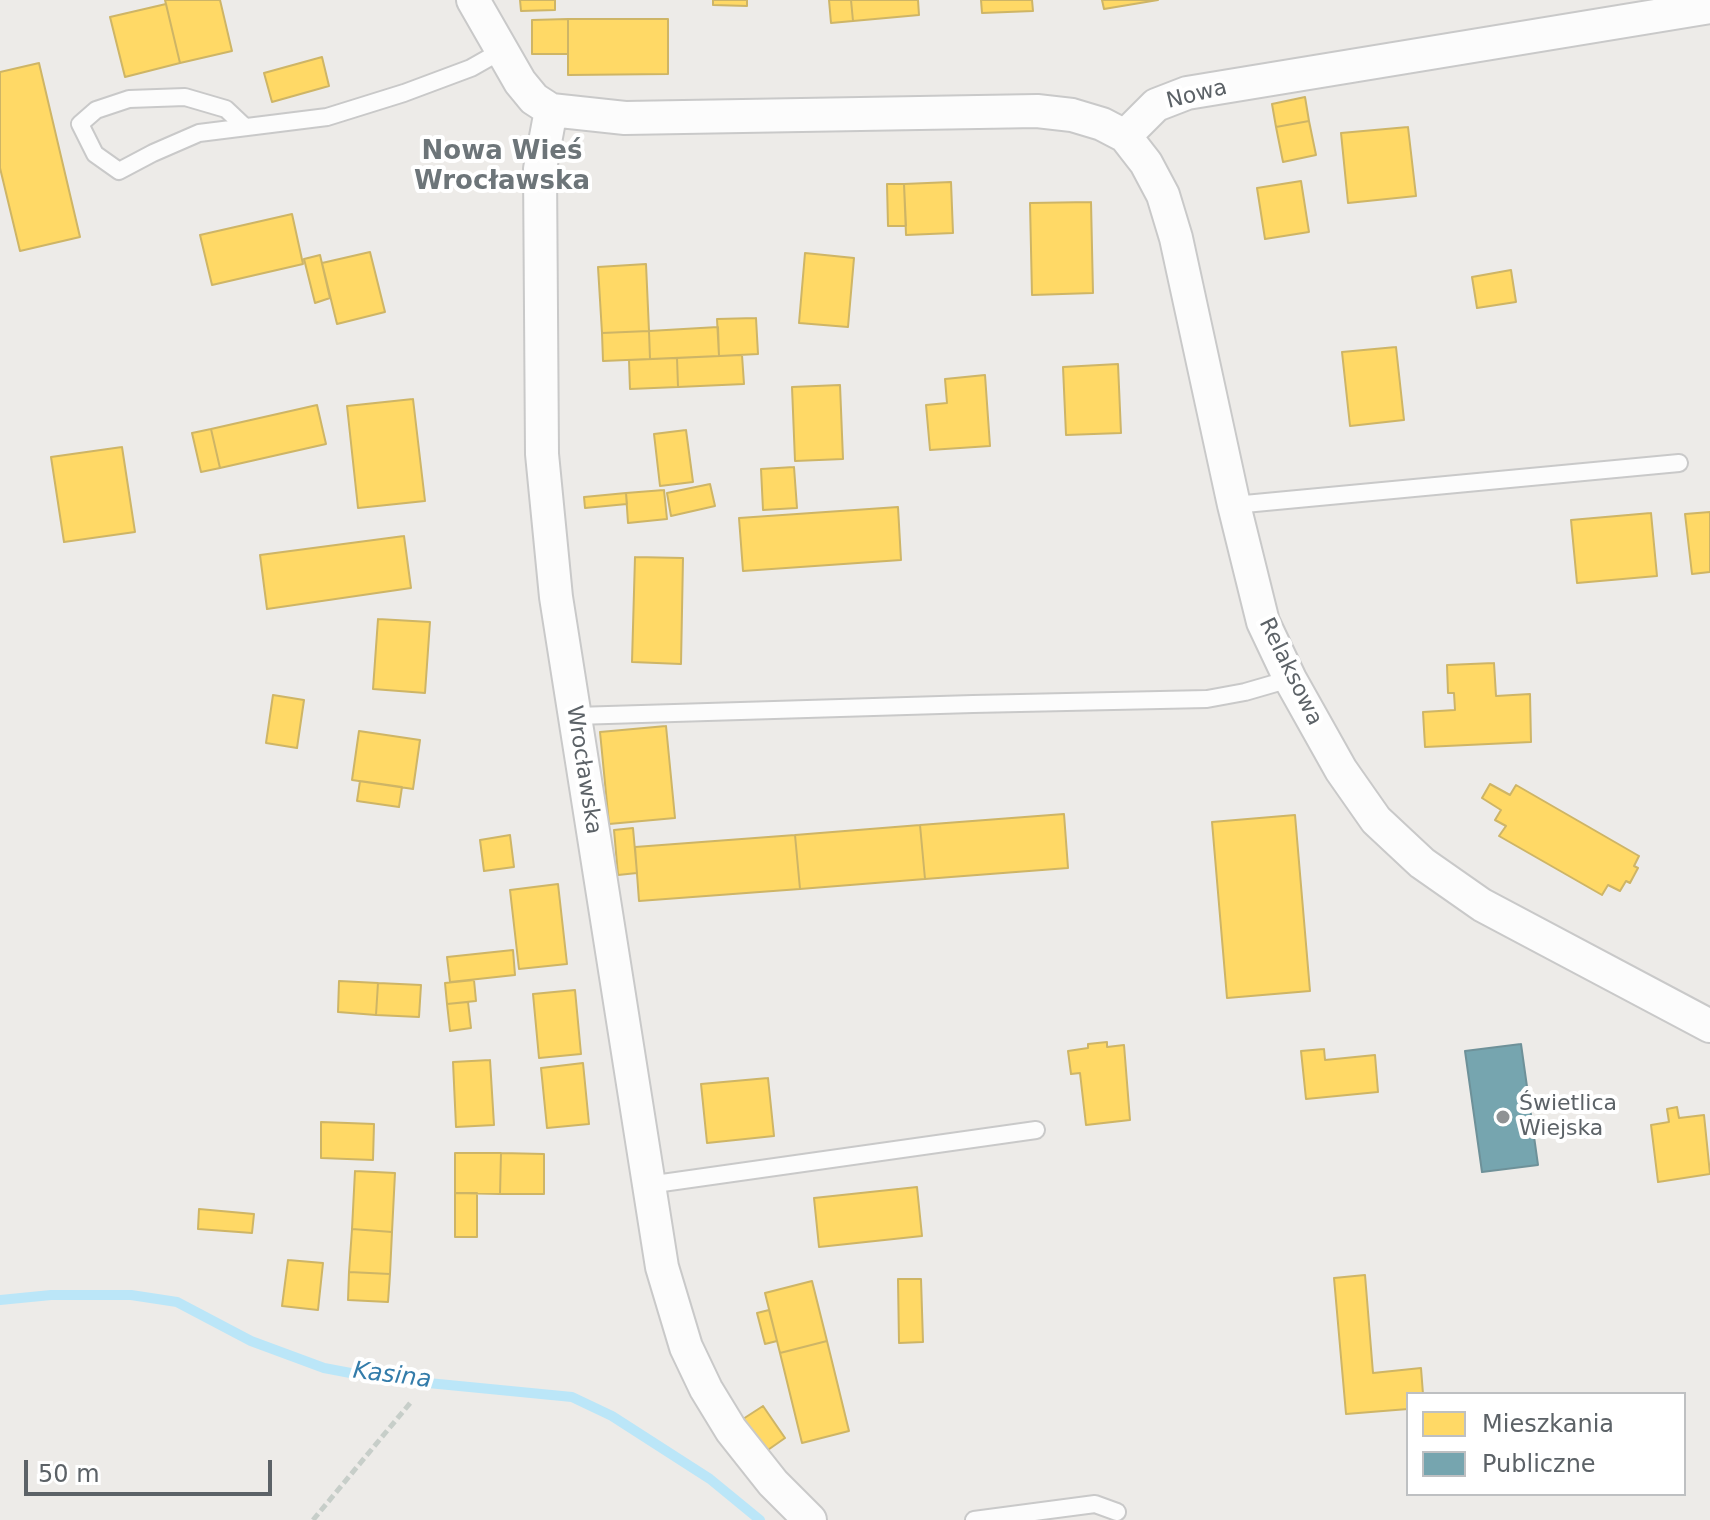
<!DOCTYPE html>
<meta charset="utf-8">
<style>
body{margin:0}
#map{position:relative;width:1710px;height:1520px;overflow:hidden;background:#edebe8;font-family:"DejaVu Sans",sans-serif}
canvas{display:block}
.legend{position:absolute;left:1406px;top:1392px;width:280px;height:104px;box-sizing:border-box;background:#fff;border:2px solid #bec0c2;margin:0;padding:10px 14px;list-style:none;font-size:24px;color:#5c6267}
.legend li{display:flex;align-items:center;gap:16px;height:40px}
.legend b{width:40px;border:2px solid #bec0c2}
.scale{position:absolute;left:24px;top:1460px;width:248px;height:36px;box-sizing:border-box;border:4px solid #5c6267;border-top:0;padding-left:10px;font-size:24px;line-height:28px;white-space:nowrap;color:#5c6267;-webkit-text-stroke:6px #fff;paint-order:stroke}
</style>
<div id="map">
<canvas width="1710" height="1520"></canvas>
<ul class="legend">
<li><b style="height:22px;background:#ffd966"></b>Mieszkania</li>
<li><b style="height:22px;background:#76a5af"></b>Publiczne</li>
</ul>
<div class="scale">50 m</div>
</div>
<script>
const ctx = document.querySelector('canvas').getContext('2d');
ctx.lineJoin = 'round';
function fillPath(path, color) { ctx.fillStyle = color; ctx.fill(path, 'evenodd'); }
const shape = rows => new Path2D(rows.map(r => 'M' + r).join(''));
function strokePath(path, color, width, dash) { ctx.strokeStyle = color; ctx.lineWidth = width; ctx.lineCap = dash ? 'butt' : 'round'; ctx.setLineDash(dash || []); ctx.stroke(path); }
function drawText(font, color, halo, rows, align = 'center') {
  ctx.font = font + ' "DejaVu Sans",sans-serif'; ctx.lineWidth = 8; ctx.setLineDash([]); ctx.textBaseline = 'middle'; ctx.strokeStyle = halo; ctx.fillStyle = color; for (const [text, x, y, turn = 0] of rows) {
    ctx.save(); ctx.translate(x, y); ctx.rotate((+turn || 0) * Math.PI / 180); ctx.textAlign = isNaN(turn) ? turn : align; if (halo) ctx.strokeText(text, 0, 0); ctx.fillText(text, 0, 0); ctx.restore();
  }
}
const homes = shape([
 [165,0,220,0,232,51,180,63,165,0],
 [520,0,555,0,555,10,521,11,520,0],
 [713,0,747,0,747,6,713,5,713,0],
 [829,0,851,0,853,21,831,23,829,0],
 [851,0,918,0,919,15,853,21,851,0],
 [981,0,1032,0,1033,11,982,13,981,0],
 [1102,0,1158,0,1104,9,1102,0],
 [166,4,180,63,125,77,110,17,166,4],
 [568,19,568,54,532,54,532,20,568,19],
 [568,19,668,19,668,74,568,75,568,19],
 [322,57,329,86,272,102,264,73,322,57],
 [39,63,80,237,20,251,0,168,0,72,39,63],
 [1305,97,1309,121,1276,127,1272,104,1305,97],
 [1309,121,1316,155,1283,162,1276,127,1309,121],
 [1408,127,1416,196,1348,203,1341,133,1408,127],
 [1301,181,1309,232,1265,239,1257,188,1301,181],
 [951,182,953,233,906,235,904,184,951,182],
 [887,184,904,184,906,226,888,226,887,184],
 [1091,202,1093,293,1032,295,1030,203,1091,202],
 [292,214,303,264,212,285,200,235,292,214],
 [370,252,385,312,337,324,322,263,370,252],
 [805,253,854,258,848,327,799,323,805,253],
 [320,255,330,298,315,303,304,259,320,255],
 [646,264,649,331,602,333,598,267,646,264],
 [1511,270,1516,302,1477,308,1472,277,1511,270],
 [756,318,758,354,719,356,717,319,756,318],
 [718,327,719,356,650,359,649,331,718,327],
 [649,331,650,359,603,361,602,333,649,331],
 [1396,347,1404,420,1350,426,1342,352,1396,347],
 [742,355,744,384,678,387,677,358,742,355],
 [677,358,678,387,630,389,629,360,677,358],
 [1118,364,1121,433,1066,435,1063,367,1118,364],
 [985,375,990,446,930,450,926,405,947,403,945,379,985,375],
 [840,385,843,459,795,461,792,387,840,385],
 [413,399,425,501,358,508,347,406,413,399],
 [317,405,326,444,220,468,211,429,317,405],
 [211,429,220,468,201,472,192,433,211,429],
 [686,430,693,482,660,486,654,434,686,430],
 [122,447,135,532,64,542,51,457,122,447],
 [794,467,797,508,763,510,761,469,794,467],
 [710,484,715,506,671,516,667,493,710,484],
 [664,490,667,519,628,523,626,493,664,490],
 [626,493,627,504,585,508,584,497,626,493],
 [898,507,901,560,743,571,739,518,898,507],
 [1710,512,1710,572,1692,574,1685,514,1710,512],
 [1651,513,1657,576,1577,583,1571,520,1651,513],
 [404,536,411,588,267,609,260,555,404,536],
 [635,557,683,558,681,664,632,662,635,557],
 [378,619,430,622,425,693,373,689,378,619],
 [1494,663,1496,696,1530,694,1531,742,1425,747,1423,712,1455,710,1454,693,1448,693,1447,665,1494,663],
 [273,695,304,700,297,748,266,743,273,695],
 [666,726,675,818,609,824,600,732,666,726],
 [359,731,420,740,413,789,352,780,359,731],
 [360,781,402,787,399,807,357,801,360,781],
 [1490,784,1510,795,1516,785,1639,856,1634,866,1638,868,1630,883,1626,881,1620,891,1608,885,1602,895,1499,836,1506,826,1495,820,1501,810,1482,798,1490,784],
 [1064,814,1068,868,925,879,920,825,1064,814],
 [1295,815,1310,991,1227,998,1212,822,1295,815],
 [920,825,925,879,800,889,795,835,920,825],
 [633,828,637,873,618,875,614,830,633,828],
 [510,835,514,867,484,871,480,840,510,835],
 [795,835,800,889,639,901,635,847,795,835],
 [558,884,567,964,519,969,510,890,558,884],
 [513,950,515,975,450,982,447,957,513,950],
 [474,980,476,1001,447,1004,445,983,474,980],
 [339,981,378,983,376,1015,338,1012,339,981],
 [378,983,421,985,419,1017,376,1015,378,983],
 [575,990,581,1054,539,1058,533,994,575,990],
 [468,1002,471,1028,450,1031,447,1004,468,1002],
 [1107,1042,1107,1047,1124,1045,1130,1120,1086,1125,1080,1073,1071,1074,1068,1051,1088,1048,1088,1044,1107,1042],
 [1324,1049,1325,1060,1375,1055,1378,1092,1306,1099,1301,1051,1324,1049],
 [490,1060,494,1125,456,1127,453,1062,490,1060],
 [583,1063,589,1124,547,1128,541,1068,583,1063],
 [768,1078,774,1136,707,1143,701,1084,768,1078],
 [1677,1107,1679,1118,1704,1115,1710,1174,1658,1182,1651,1125,1669,1122,1667,1109,1677,1107],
 [321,1122,374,1124,373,1160,321,1158,321,1122],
 [455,1153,501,1153,500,1194,455,1193,455,1153],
 [501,1153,544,1154,544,1194,500,1194,501,1153],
 [355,1171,395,1173,392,1232,352,1229,355,1171],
 [917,1187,922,1236,819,1247,814,1198,917,1187],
 [455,1193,477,1193,477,1237,455,1237,455,1193],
 [199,1209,254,1214,252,1233,198,1229,199,1209],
 [352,1229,392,1232,390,1274,349,1272,352,1229],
 [288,1260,323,1263,318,1310,282,1306,288,1260],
 [349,1272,390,1274,388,1302,348,1300,349,1272],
 [1365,1275,1373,1373,1421,1368,1423,1394,1408,1394,1408,1409,1346,1414,1334,1278,1365,1275],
 [898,1279,921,1279,923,1342,899,1343,898,1279],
 [812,1281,827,1341,780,1353,765,1293,812,1281],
 [769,1310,777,1341,765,1344,757,1313,769,1310],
 [827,1341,849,1431,802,1443,780,1353,827,1341],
 [763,1406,785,1438,765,1452,743,1419,763,1406]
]);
fillPath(homes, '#ffd966');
strokePath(homes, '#ceb566', 2);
const public = shape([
 [1521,1044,1538,1165,1482,1172,1465,1051,1521,1044]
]);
fillPath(public, '#76a5af');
strokePath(public, '#6e9199', 2);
strokePath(shape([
 [0,1300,51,1295,131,1295,177,1302,251,1341,324,1368,377,1378,572,1397,612,1416,710,1479,760,1520]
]), '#bbe6f8', 10);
const lane = shape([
 [245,127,226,109,185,97,129,99,96,110,80,124,95,154,119,171,153,153,199,133,327,117,404,93,471,68,501,51],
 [1234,505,1679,463],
 [575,716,973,704,1207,699,1245,692,1290,679],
 [648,1185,1036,1130],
 [974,1520,1095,1504,1117,1512]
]);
const street = shape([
 [473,0,520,82,534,99,551,110,625,118,1037,111,1072,115,1102,124,1125,136,1146,163,1163,195,1176,238,1234,505,1263,622,1290,679,1341,770,1376,820,1422,863,1482,905,1710,1026],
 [551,110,540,169,542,454,556,597,662,1267,686,1347,706,1389,731,1430,773,1483,810,1520],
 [1125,136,1156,105,1187,93,1710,7]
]);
strokePath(lane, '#c9c9c9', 20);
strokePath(street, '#c9c9c9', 36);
strokePath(shape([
 [313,1520,411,1402]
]), '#c7cec9', 5, [8, 4]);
strokePath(lane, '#fcfcfc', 16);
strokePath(street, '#fcfcfc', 32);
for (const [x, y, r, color] of [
 [1503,1117,8,"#8f9294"]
]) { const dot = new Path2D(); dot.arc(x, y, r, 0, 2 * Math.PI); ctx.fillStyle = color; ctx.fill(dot); strokePath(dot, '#fff', 3); }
drawText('22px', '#5c6267', '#fff', [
 ["Nowa",1197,95,-14],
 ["Relaksowa",1290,672,64],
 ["Wrocławska",583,770,81]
]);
drawText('22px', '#5c6267', '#fff', [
 ["Świetlica",1519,1104],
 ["Wiejska",1519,1129]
], 'left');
drawText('italic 24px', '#337caa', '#fff', [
 ["Kasina",392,1376,7]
]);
drawText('bold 26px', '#6d7579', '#fff', [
 ["Nowa Wieś",502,152],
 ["Wrocławska",502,182]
]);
</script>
